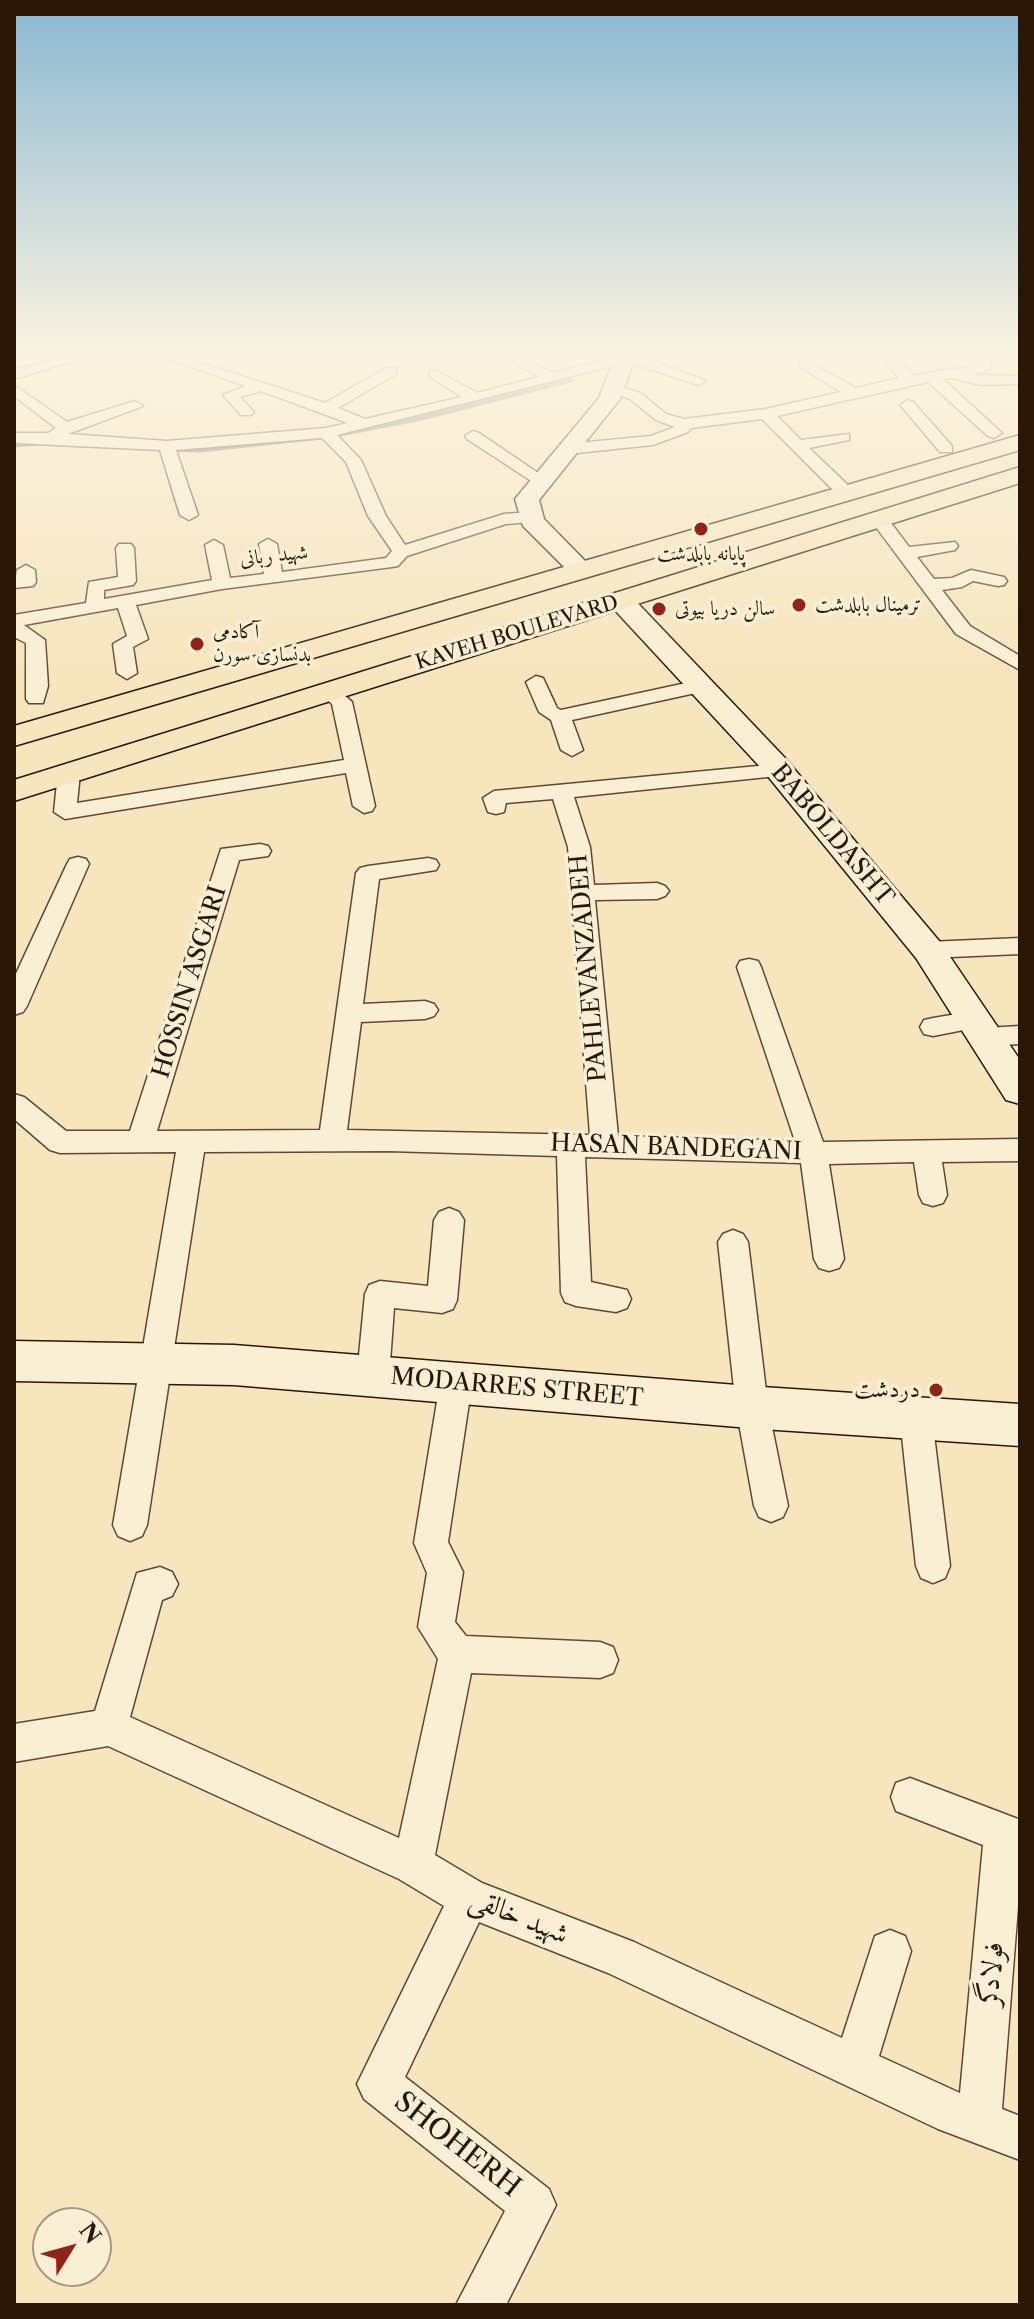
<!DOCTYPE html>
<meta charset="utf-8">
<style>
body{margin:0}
#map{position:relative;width:1034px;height:2319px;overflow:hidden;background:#f7e5bd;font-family:"Libre Caslon Text",serif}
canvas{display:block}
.frame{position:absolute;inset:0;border:16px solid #2a1708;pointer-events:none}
.north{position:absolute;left:32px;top:2207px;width:80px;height:80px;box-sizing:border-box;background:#faeed4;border:2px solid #a79882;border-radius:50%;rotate:53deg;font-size:22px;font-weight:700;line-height:32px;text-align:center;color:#2a1708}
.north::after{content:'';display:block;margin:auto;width:28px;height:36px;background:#8f2418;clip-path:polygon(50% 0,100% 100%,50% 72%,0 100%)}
</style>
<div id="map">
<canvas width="1034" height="2319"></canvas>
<div class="frame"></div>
<div class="north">N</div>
</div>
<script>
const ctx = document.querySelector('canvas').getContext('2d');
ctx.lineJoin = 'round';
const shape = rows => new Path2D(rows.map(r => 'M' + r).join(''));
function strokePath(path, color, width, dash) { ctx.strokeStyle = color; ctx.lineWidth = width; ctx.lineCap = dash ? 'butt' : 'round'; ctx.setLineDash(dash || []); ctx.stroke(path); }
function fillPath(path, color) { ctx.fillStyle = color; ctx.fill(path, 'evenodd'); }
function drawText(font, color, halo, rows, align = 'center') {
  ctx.font = font + ' "Libre Caslon Text",Amiri,serif'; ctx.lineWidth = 7; ctx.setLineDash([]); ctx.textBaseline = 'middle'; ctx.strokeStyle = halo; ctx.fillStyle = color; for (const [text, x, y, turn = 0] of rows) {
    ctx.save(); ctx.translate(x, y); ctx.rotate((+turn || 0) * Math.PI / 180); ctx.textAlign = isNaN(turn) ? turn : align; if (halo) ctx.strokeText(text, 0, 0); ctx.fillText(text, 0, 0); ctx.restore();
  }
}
strokePath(shape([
 [657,358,671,355],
 [340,434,422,418,571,380],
 [14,445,39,443],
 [169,449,200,450,322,437]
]), '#6f7c6e', 5);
const street = shape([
 [70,355,92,355,14,379,14,370,70,355],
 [156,355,177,355,325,403,386,368,396,368,396,374,338,408,365,419,462,397,430,377,430,371,435,370,477,393,539,377,501,355,519,355,553,373,622,355,645,355,643,357,706,381,699,385,628,362,337,435,361,460,386,516,405,545,504,514,531,512,540,517,531,522,506,524,407,556,398,566,392,567,222,589,136,605,148,639,133,647,137,673,127,679,117,673,113,644,127,636,118,608,24,625,45,640,48,686,43,703,29,703,26,699,26,643,14,637,14,615,86,603,89,582,118,577,116,548,119,544,131,544,134,548,136,581,133,585,104,590,104,599,212,580,205,545,214,540,223,545,230,578,264,574,259,544,268,539,277,544,282,572,386,558,392,551,368,516,346,462,322,438,176,450,198,515,189,520,180,515,160,450,14,443,14,433,48,433,56,428,14,396,14,385,67,422,135,401,143,406,68,434,167,441,326,428,348,423,261,391,240,397,254,412,251,415,241,415,223,395,246,386,156,355],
 [880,355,895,355,913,375,975,366,973,355,987,355,991,366,989,369,972,375,1020,376,1020,384,980,385,953,378,943,379,1002,433,994,438,988,436,928,382,777,416,801,440,849,434,849,440,809,448,852,489,854,493,852,497,846,498,840,497,762,419,691,428,688,432,653,445,567,454,559,449,567,444,651,436,675,427,656,420,630,399,610,392,610,386,615,385,640,393,666,414,684,419,766,409,841,392,800,367,800,361,805,360,856,388,899,378,880,355],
 [908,400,913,402,952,446,952,452,940,452,903,408,900,405,908,400],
 [473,431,479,433,550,481,542,486,536,484,467,439,465,436,473,431],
 [879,514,885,515,909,547,955,542,958,546,955,550,917,557,934,579,952,578,971,570,1004,577,1007,581,1004,585,998,586,973,581,962,587,942,590,970,626,1020,656,1020,670,956,634,870,519,879,514],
 [26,565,35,570,36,582,33,586,14,588,17,570,26,565],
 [536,676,543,678,557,708,561,710,700,680,710,686,700,692,572,720,583,750,572,756,561,750,551,720,539,712,526,682,536,676],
 [329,686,336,688,352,702,375,806,372,811,364,813,353,806,346,773,65,819,54,812,58,773,69,767,80,773,77,803,344,760,332,704,319,692,329,686],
 [779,764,790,770,787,775,574,797,590,847,594,885,657,883,665,886,669,891,665,896,657,899,595,900,618,1136,795,1141,737,967,740,961,749,959,758,961,761,967,823,1142,1020,1139,1020,1161,942,1162,947,1195,943,1203,933,1206,923,1203,919,1195,914,1162,829,1164,844,1259,839,1268,829,1271,819,1268,814,1259,801,1163,585,1157,591,1282,627,1290,631,1299,627,1308,616,1312,576,1306,565,1302,561,1293,557,1156,389,1151,204,1152,147,1525,142,1536,130,1541,118,1536,113,1525,176,1152,60,1153,50,1150,14,1119,14,1094,24,1097,66,1131,130,1131,221,849,260,844,268,846,271,851,268,856,239,860,157,1131,320,1130,356,873,360,868,368,866,428,858,436,860,439,865,436,870,379,879,363,1004,425,1001,434,1004,438,1010,434,1016,425,1019,361,1022,347,1130,590,1135,568,847,553,799,506,803,504,812,496,814,488,812,483,798,494,791,779,764],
 [78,857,86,859,89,864,27,1006,23,1012,14,1015,14,978,67,864,70,859,78,857],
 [1020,938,1020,954,928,958,919,956,916,950,919,944,928,942,1020,938],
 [975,1011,984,1014,988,1020,984,1026,933,1036,924,1034,920,1027,924,1020,933,1018,975,1011],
 [1020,1026,1020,1044,986,1046,977,1044,973,1037,977,1030,986,1028,1020,1026],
 [449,1208,459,1212,464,1220,457,1300,453,1309,442,1313,394,1308,389,1376,384,1386,373,1390,362,1386,357,1376,365,1294,369,1285,380,1281,428,1286,434,1220,439,1212,449,1208],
 [733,1230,743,1234,748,1242,768,1407,788,1506,783,1517,771,1522,759,1517,754,1506,736,1407,718,1242,723,1234,733,1230],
 [456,1369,467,1373,472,1383,448,1542,463,1572,455,1622,466,1636,600,1642,613,1647,618,1660,613,1673,600,1678,471,1673,435,1855,482,1883,634,1942,842,2038,875,1936,890,1930,905,1936,911,1951,879,2056,960,2093,983,1845,896,1811,891,1797,896,1783,910,1778,1018,1819,1020,1881,1002,2109,1020,2116,1020,2160,938,2129,608,1973,479,1922,405,2077,549,2189,556,2205,506,2305,456,2305,505,2211,364,2099,357,2084,444,1906,399,1879,108,1746,14,1762,14,1724,95,1711,137,1573,160,1567,172,1572,178,1584,172,1596,162,1600,130,1717,399,1838,438,1659,418,1627,427,1573,414,1543,440,1383,445,1373,456,1369],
 [916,1403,927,1408,932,1418,950,1566,945,1578,933,1583,921,1578,916,1566,900,1418,905,1408,916,1403]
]);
const secondary = shape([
 [616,355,636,355,620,399,539,500,544,519,594,570,590,575,581,578,572,575,523,526,515,499,599,398,616,355],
 [620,592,629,594,784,757,940,942,1020,1060,1020,1104,1006,1100,916,958,762,769,611,606,607,600,611,594,620,592],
 [14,1341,234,1345,762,1387,1020,1404,1020,1446,762,1429,234,1385,14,1381,14,1341]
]);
const primary = shape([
 [1020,435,1020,450,14,746,14,726,1020,435],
 [1020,467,1020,483,14,801,14,780,1020,467]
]);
strokePath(street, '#5d4a35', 3);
strokePath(secondary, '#2a1708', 3);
strokePath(primary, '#2a1708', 3);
fillPath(street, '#faeed4');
fillPath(secondary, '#faeed4');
fillPath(primary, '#f7e5bd');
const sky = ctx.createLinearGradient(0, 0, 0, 679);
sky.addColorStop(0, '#8ab8d2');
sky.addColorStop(0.52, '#fbf3e1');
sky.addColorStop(1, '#fbf3e100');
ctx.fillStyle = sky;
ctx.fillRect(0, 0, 1034, 679);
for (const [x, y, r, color] of [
 [701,529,8,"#8f2418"],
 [799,605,8,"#8f2418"],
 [659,609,8,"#8f2418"],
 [197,644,8,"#8f2418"],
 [936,1390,8,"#8f2418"]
]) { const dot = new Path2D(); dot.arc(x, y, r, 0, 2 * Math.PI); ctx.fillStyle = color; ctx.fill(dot); strokePath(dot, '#faeed4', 3); }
drawText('20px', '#2a1708', '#faeed4', [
 ["پایانه بابلدشت",701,554,"center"],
 ["ترمینال بابلدشت",815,605],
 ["سالن دریا بیوتی",675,609],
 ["آکادمی",213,632],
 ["بدنسازی سورن",213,655]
], 'left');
drawText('20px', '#2a1708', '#faeed4', [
 ["شهید ربانی",274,556,-6],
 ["KAVEH BOULEVARD",517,633,-17]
]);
drawText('24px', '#2a1708', '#faeed4', [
 ["BABOLDASHT",832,835,50],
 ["PAHLEVANZADEH",589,968,-95],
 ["HOSSIN ASGARI",190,982,-73],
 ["HASAN BANDEGANI",676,1148,2],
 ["MODARRES STREET",517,1388,5]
]);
drawText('24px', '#2a1708', '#faeed4', [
 ["دردشت",920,1390]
], 'right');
drawText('28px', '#2a1708', '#faeed4', [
 ["شهید خالقی",519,1917,22],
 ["فولادگر",992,1974,-85],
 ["SHOHERH",457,2145,38]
]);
</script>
